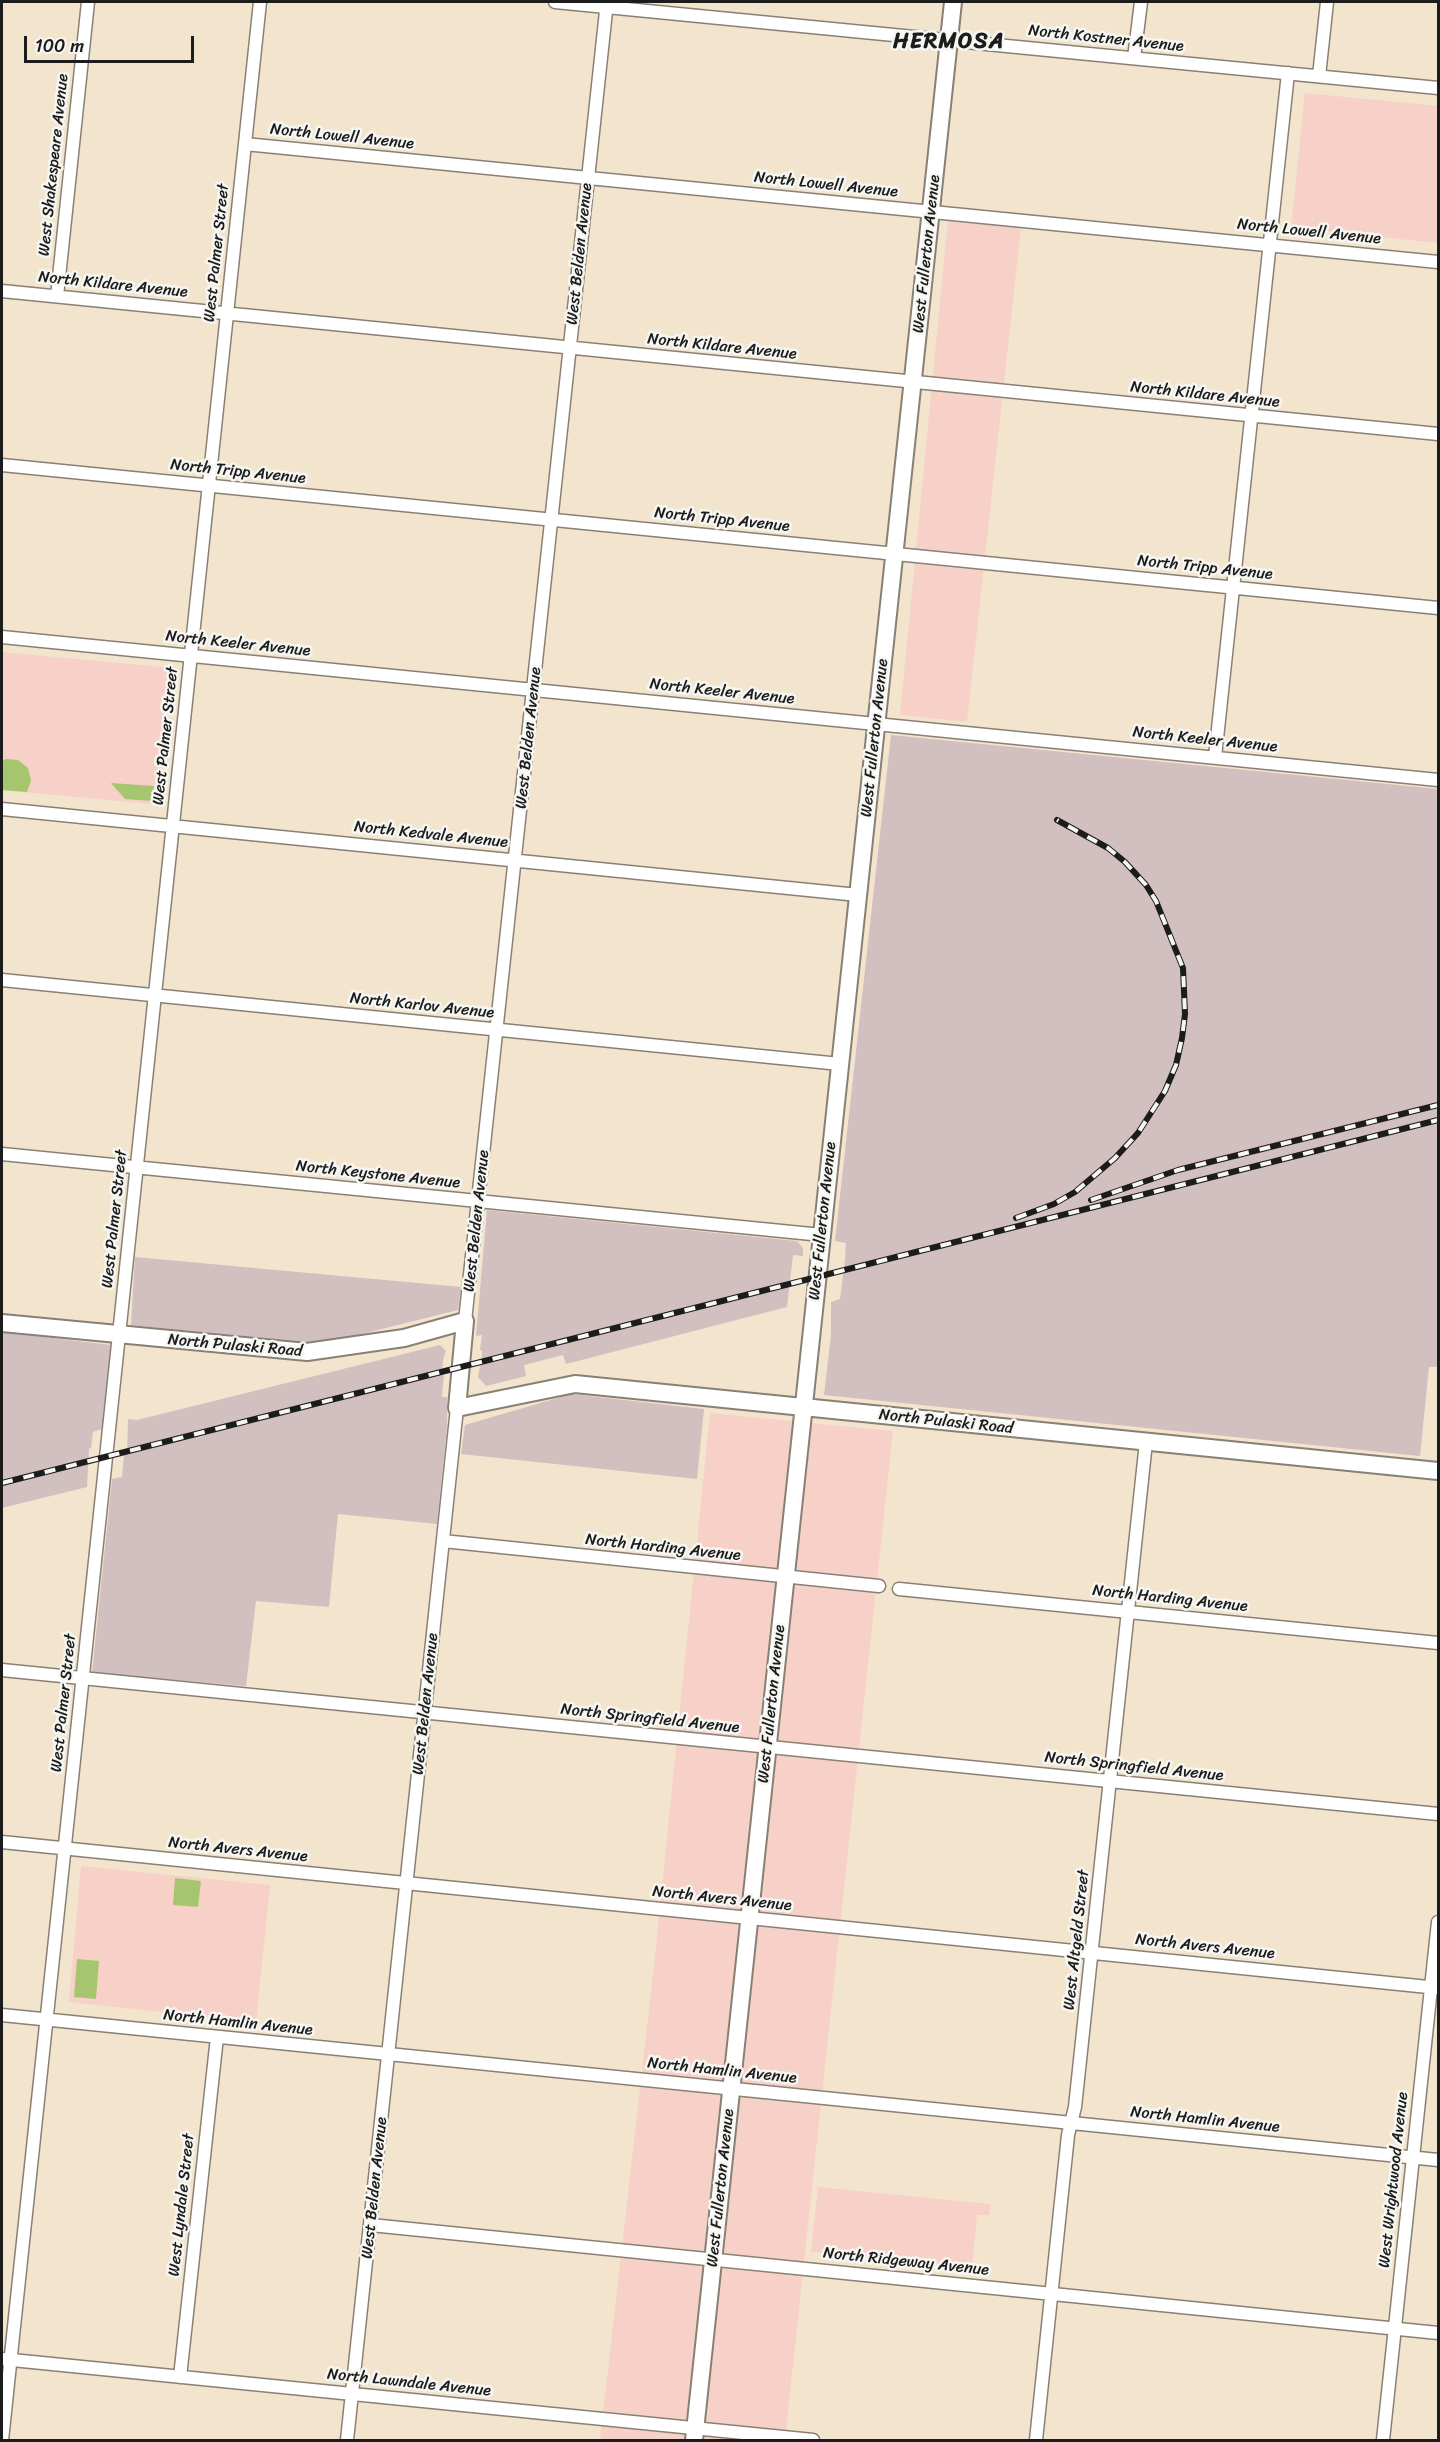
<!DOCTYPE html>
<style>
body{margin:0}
#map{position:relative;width:1440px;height:2442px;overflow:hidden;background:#f3e4cd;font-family:Sriracha,sans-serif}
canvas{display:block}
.frame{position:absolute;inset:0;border:3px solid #1c1c1c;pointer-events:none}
.scale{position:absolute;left:24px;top:36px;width:170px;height:27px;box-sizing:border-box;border:3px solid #1c1c1c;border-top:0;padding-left:8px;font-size:18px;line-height:21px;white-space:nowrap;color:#1c1c1c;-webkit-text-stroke:4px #f6f6f2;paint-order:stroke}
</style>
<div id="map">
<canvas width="1440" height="2442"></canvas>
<div class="frame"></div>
<div class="scale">100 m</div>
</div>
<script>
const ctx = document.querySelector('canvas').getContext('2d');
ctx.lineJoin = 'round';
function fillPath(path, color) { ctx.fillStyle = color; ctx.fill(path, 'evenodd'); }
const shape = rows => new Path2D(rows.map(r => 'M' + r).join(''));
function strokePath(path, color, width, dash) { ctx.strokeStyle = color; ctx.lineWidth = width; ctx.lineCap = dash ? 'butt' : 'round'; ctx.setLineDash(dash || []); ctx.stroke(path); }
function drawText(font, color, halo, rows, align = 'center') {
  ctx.font = font + ' Sriracha,sans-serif'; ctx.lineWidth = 5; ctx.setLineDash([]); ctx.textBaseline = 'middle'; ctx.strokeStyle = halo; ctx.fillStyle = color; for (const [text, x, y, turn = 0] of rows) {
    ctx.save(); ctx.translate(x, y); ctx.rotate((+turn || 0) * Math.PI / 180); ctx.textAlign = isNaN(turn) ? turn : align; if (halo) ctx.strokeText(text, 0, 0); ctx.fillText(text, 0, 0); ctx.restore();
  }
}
fillPath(shape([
 [1305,93,1438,106,1438,243,1291,228],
 [948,219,1021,227,967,722,900,715],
 [2,652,173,668,160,805,2,790],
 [710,1413,893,1431,785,2440,600,2440,654,1965],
 [81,1866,270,1885,256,2022,69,2002],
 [818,2187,991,2204,989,2215,977,2215,972,2268,811,2252]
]), '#f7d1c8');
fillPath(shape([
 [891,735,1438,789,1438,1367,1429,1367,1420,1456,824,1395,831,1335,831,1302,840,1299,845,1260,846,1243,835,1241],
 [487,1210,797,1241,803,1248,803,1256,793,1255,787,1307,566,1364,563,1355,524,1365,526,1376,486,1386,478,1377,482,1354,482,1350,480,1350,482,1335,476,1336],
 [135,1257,461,1287,458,1310,318,1345,131,1325],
 [2,1332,111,1345,102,1429,93,1432,91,1448,89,1449,87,1487,2,1508],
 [440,1345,446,1351,443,1360,442,1374,444,1374,442,1397,447,1397,447,1427,437,1524,338,1514,329,1607,256,1601,246,1686,92,1673,112,1479,122,1477,124,1455,127,1454,128,1419,137,1420],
 [571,1394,704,1409,697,1479,461,1454,465,1425]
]), '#d2bfc0');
fillPath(shape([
 [6,759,18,760,28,768,31,781,27,792,2,790,2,761],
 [111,783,154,786,152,801,125,799],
 [175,1878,201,1881,198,1907,173,1905],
 [77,1959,99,1961,96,1999,74,1997]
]), '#a5c66e');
const minor = shape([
 [555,2,1438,88],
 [1134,58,1141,2],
 [1319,76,1327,2],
 [245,144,1438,262],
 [2,291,1438,434],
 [57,296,88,2],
 [2,465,1438,608],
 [2,637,1438,780],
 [1215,757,1288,73],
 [2,809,858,895],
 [2,980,840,1064],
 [2,1154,822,1235],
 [465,1321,607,2],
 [443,1541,879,1586],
 [899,1589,1438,1643],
 [2,1670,1438,1814],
 [2,1842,1438,1988],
 [2,2015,1438,2160],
 [371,2225,1438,2333],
 [2,2359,813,2440],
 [180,2377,217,2037],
 [2,2440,260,2],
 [347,2440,457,1408],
 [1036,2440,1068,2135,1075,2107,1146,1442],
 [1383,2440,1438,1922]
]);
const major = shape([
 [2,1323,307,1352,404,1338,465,1321,457,1408,575,1384,1438,1471],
 [694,2440,953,2]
]);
strokePath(minor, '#888074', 15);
strokePath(major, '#888074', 20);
strokePath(minor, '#fff', 12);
strokePath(major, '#fff', 16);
const rail = shape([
 [1091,1200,1178,1170,1438,1105],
 [1016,1218,1054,1204,1075,1192,1115,1158,1138,1133,1165,1091,1176,1065,1182,1038,1185,1014,1183,968,1156,901,1146,885,1125,862,1108,848,1057,820],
 [2,1483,1438,1120]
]);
strokePath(rail, '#1c1c1c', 6);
strokePath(rail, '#f6f6f2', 4, [11]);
drawText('16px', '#1c1c1c', '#f6f6f2', [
 ["North Kostner Avenue",1106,39,6],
 ["North Lowell Avenue",342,137,6],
 ["West Shakespeare Avenue",54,165,-84],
 ["North Lowell Avenue",826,185,6],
 ["North Lowell Avenue",1309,232,6],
 ["West Palmer Street",217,253,-84],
 ["West Belden Avenue",580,254,-84],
 ["West Fullerton Avenue",927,254,-84],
 ["North Kildare Avenue",113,285,6],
 ["North Kildare Avenue",722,347,6],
 ["North Kildare Avenue",1205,395,6],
 ["North Tripp Avenue",238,472,6],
 ["North Tripp Avenue",722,520,6],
 ["North Tripp Avenue",1205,568,6],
 ["North Keeler Avenue",238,644,6],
 ["North Keeler Avenue",722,692,6],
 ["West Palmer Street",166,736,-84],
 ["West Belden Avenue",529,738,-84],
 ["West Fullerton Avenue",875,738,-84],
 ["North Keeler Avenue",1205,740,6],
 ["North Kedvale Avenue",431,835,6],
 ["North Karlov Avenue",422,1006,6],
 ["North Keystone Avenue",378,1175,6],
 ["West Palmer Street",115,1219,-84],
 ["West Belden Avenue",477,1221,-84],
 ["West Fullerton Avenue",823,1221,-84],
 ["North Pulaski Road",235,1346,5],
 ["North Pulaski Road",946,1422,6],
 ["North Harding Avenue",663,1548,6],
 ["North Harding Avenue",1170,1599,6],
 ["West Palmer Street",64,1703,-84],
 ["West Belden Avenue",426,1704,-84],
 ["West Fullerton Avenue",772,1704,-84],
 ["North Springfield Avenue",650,1719,6],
 ["North Springfield Avenue",1134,1767,6],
 ["North Avers Avenue",238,1850,6],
 ["North Avers Avenue",722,1899,6],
 ["West Altgeld Street",1077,1940,-84],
 ["North Avers Avenue",1205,1947,6],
 ["North Hamlin Avenue",238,2023,6],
 ["North Hamlin Avenue",722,2071,6],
 ["North Hamlin Avenue",1205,2120,6],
 ["West Wrightwood Avenue",1394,2180,-84],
 ["West Belden Avenue",375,2188,-84],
 ["West Fullerton Avenue",721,2188,-84],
 ["West Lyndale Street",182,2205,-84],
 ["North Ridgeway Avenue",906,2262,6],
 ["North Lawndale Avenue",409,2383,6]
]);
ctx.letterSpacing = '1.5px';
drawText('bold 22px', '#1c1c1c', '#f6f6f2', [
 ["HERMOSA",949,42]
]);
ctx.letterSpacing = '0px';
</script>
